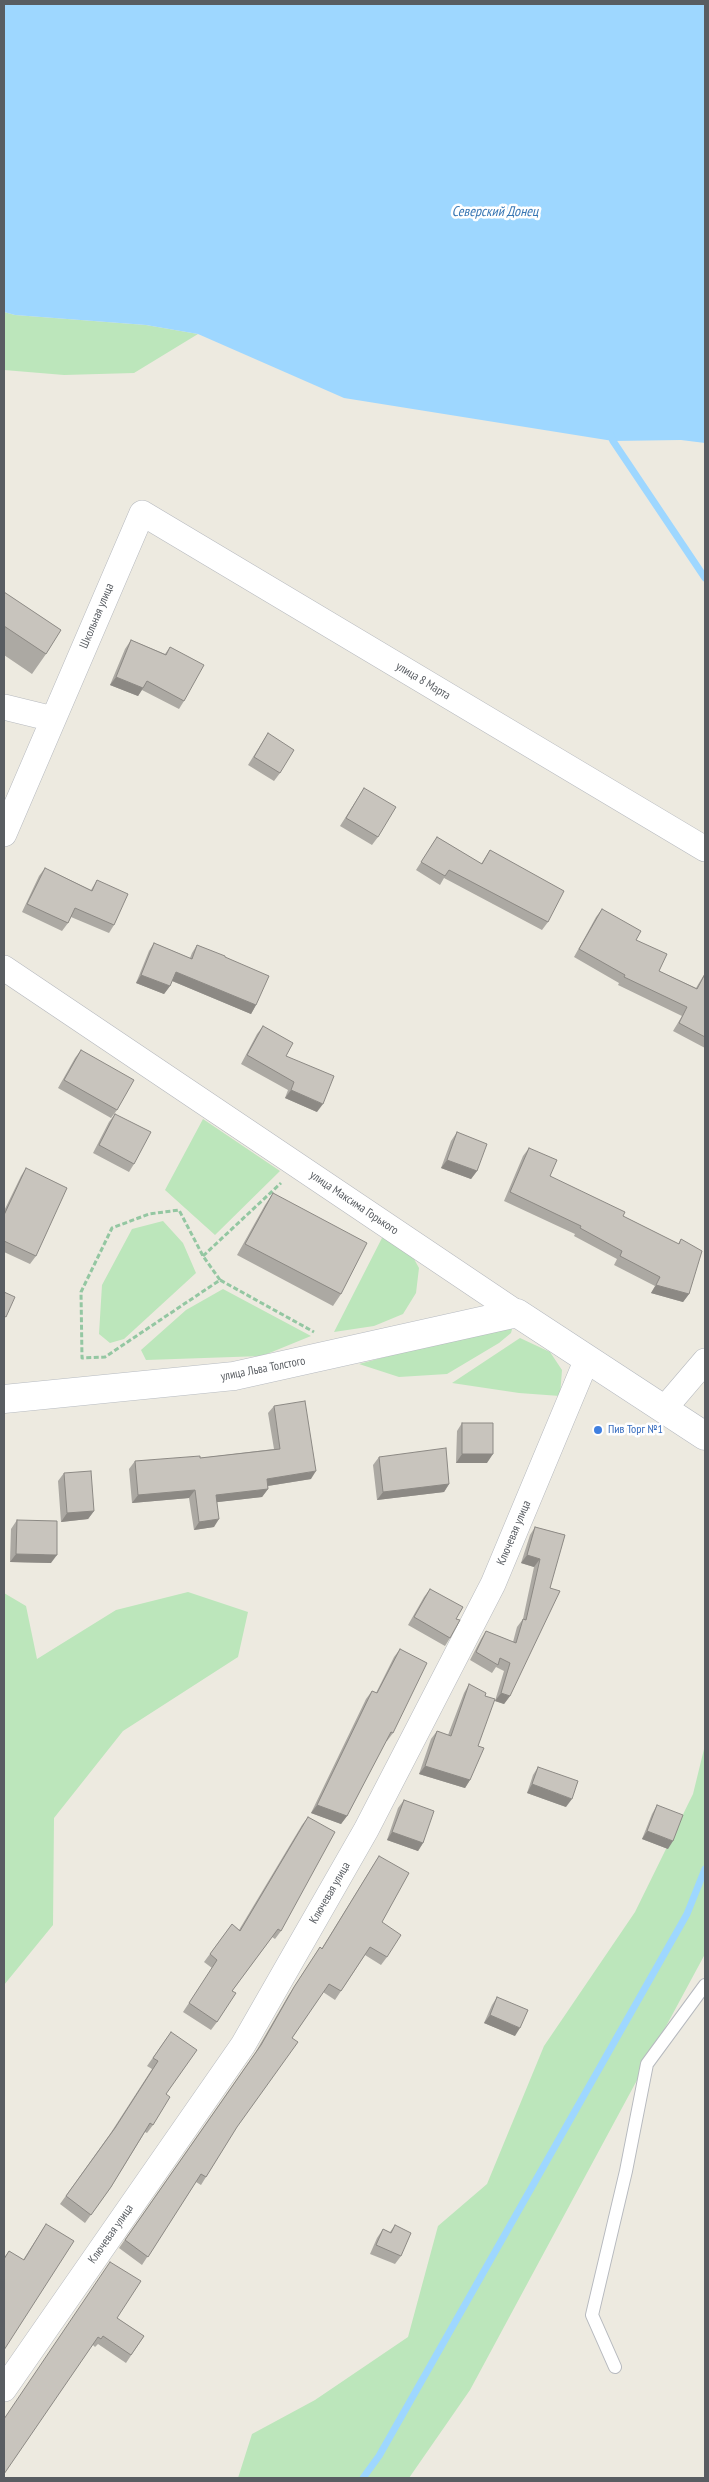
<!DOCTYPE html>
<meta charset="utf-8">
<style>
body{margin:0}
#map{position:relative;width:709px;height:2482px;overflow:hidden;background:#edeae0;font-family:"PT Sans Narrow",sans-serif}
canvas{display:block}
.frame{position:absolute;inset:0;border:5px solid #595d62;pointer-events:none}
</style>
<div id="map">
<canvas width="709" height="2482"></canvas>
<div class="frame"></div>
</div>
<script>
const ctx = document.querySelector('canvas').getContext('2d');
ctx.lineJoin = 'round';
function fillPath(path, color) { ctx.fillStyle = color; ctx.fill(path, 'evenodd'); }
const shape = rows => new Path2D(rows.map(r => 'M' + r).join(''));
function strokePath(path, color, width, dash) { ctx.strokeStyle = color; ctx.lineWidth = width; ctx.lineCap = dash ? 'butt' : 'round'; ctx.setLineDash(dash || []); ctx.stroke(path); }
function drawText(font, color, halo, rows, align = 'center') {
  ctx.font = font + ' "PT Sans Narrow",sans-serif'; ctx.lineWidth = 5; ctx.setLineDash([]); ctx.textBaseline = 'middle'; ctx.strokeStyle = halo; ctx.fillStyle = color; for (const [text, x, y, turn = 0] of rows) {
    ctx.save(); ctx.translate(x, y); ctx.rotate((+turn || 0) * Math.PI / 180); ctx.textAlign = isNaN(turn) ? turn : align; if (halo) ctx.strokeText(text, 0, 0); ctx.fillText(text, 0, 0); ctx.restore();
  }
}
fillPath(shape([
 [4,312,15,315,146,325,198,334,134,373,64,375,4,370],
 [203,1119,280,1171,215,1235,165,1190],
 [163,1221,183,1243,196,1273,124,1339,110,1343,99,1334,102,1285,132,1229],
 [383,1236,408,1248,419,1268,416,1293,403,1314,374,1326,334,1332],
 [223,1289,311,1336,262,1356,146,1360,141,1350,186,1310],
 [514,1322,511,1333,499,1343,447,1374,399,1377,359,1364],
 [520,1338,550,1352,562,1370,560,1396,519,1393,452,1383],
 [188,1592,248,1612,238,1657,123,1731,54,1818,53,1925,4,1985,4,1593,26,1606,37,1659,116,1610],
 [705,1745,705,1954,470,2390,409,2478,238,2478,252,2434,315,2400,408,2337,438,2226,487,2184,544,2046,635,1912,693,1794]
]), '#bce6bb');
fillPath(shape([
 [4,4,705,4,705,443,681,440,613,441,344,398,198,334,146,325,15,315,4,312]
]), '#9ed7ff');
strokePath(shape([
 [610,434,613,441,705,578],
 [363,2478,379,2456,687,1914,705,1869]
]), '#9ed7ff', 7);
const lane = shape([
 [615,2367,592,2315,626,2171,647,2064,705,1985]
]);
const street = shape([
 [4,707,53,719],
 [4,834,142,513,705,849],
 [4,968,517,1313],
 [664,1409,705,1361],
 [4,2389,243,2045,366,1830,493,1584,587,1359]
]);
const secondary = shape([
 [4,1399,234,1376,517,1313,705,1436]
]);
strokePath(lane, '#b6b9be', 14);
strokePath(street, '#b6b9be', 26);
strokePath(secondary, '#b6bac0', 29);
strokePath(shape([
 [203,1256,281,1183],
 [220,1280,203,1256,179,1210,149,1214,112,1228,81,1292,82,1358,105,1357,220,1280,314,1332]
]), '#94c7a2', 3, [5, 2.5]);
strokePath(lane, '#fff', 12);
strokePath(street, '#fff', 25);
strokePath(secondary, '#fff', 28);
fillPath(shape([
 [4,592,46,654,32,674,4,655],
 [131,640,165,654,170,647,184,701,179,709,142,690,138,696,110,685,125,649],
 [268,733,280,773,274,781,248,765],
 [364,788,378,837,372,845,340,826],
 [437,837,481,864,490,850,548,922,542,930,444,878,440,885,416,870],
 [45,868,91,890,97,880,114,925,109,933,71,917,68,923,62,931,22,912,39,876],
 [602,909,636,940,659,971,696,988,705,973,705,1048,673,1031,682,1016,618,985,619,983,574,957,596,917],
 [154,943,190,958,192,953,197,945,225,957,256,1005,251,1014,172,981,170,986,164,994,136,983,149,951],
 [263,1026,286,1056,317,1112,285,1098,288,1090,241,1064,257,1034],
 [81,1050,117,1110,111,1118,58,1088,75,1058],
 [115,1114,134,1164,129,1172,93,1153,109,1122],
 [457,1132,477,1171,471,1179,441,1168,451,1141],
 [529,1148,550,1176,623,1216,678,1244,681,1239,689,1294,683,1302,651,1293,655,1286,614,1265,617,1259,574,1236,575,1234,504,1201,523,1156],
 [26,1168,36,1256,30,1264,4,1252,4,1211,21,1176],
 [273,1193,341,1294,333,1306,237,1255,265,1205],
 [274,1406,311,1479,268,1486,268,1489,262,1497,217,1502,214,1527,194,1530,189,1498,132,1503,129,1469,135,1461,200,1458,274,1449,268,1413],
 [462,1423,487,1463,456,1463,457,1431],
 [379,1457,449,1484,444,1492,377,1500,373,1465],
 [64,1473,94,1511,88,1519,61,1522,58,1481],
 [17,1520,51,1563,10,1562,11,1529],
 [535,1527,565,1535,510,1696,504,1704,495,1701,504,1671,496,1667,492,1673,470,1660,481,1639,486,1631,513,1642,517,1627,523,1619,534,1567,521,1563,530,1535],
 [430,1589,456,1619,450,1638,445,1646,408,1625,424,1597],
 [400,1649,393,1733,387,1741,386,1741,347,1816,341,1824,311,1813,366,1699,372,1691,376,1693,394,1657],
 [469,1684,485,1696,478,1746,470,1780,465,1788,419,1774,431,1739,437,1731,448,1735,464,1693],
 [538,1767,566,1807,527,1793,533,1775],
 [404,1800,423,1843,418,1851,387,1840,398,1808],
 [657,1805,668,1849,642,1839,652,1814],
 [308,1817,281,1931,275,1939,272,1937,232,1991,217,2022,211,2030,183,2012,212,1968,204,1962,232,1924,239,1930,302,1825],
 [379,1856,382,1922,387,1957,381,1965,365,1955,335,2000,323,1992,292,2038,236,2128,206,2177,201,2185,196,2182,142,2265,119,2248,255,2053,288,1996,320,1947,322,1948],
 [497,1997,515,2036,484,2023,492,2005],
 [171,2032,166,2094,153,2125,147,2133,145,2132,111,2187,85,2223,60,2204,110,2134,152,2069,147,2066],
 [46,2224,4,2350,4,2258,9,2251,23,2260],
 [395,2225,401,2256,395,2264,370,2254,377,2238,383,2229,390,2232],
 [117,2318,144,2336,126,2363,98,2344,95,2347,93,2345,4,2419]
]), '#aca9a3');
fillPath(shape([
 [116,677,143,688,138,696,110,685],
 [176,972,256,1005,251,1014,170,980],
 [141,975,170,986,164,994,136,983],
 [291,1090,323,1104,317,1112,285,1098],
 [447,1160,477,1171,471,1179,441,1168],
 [656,1285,689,1294,683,1302,651,1293],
 [462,1454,493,1454,487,1463,456,1463],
 [316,1471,311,1479,261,1487,267,1479],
 [449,1484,444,1492,377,1500,383,1492],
 [268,1489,262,1497,210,1503,216,1495],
 [195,1490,189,1498,132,1503,138,1495],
 [94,1511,88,1519,61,1522,67,1513],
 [219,1519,214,1527,194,1530,199,1522],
 [16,1554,57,1555,51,1563,10,1562],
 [527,1555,540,1559,534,1567,521,1563],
 [501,1693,510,1696,504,1704,495,1701],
 [425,1766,470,1780,465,1788,419,1774],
 [532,1784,572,1799,566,1807,527,1793],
 [317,1805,347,1816,341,1824,311,1813],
 [647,1831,673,1841,668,1849,642,1839],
 [392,1832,423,1843,418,1851,387,1840],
 [490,2015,520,2028,515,2036,484,2023]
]), '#8c8984');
const building = shape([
 [4,592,61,630,46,654,4,626,4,592],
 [131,640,166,655,170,647,204,665,184,701,147,681,143,688,116,677,131,640],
 [268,733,294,750,280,773,254,757,268,733],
 [364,788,396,807,378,837,346,818,364,788],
 [437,837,482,864,490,850,564,891,548,922,449,870,445,876,421,862,437,837],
 [45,868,92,891,97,880,128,894,114,925,75,908,68,923,27,904,45,868],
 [602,909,641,931,636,940,667,954,659,971,697,989,705,974,705,1037,679,1023,687,1007,624,977,625,975,579,949,602,909],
 [154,943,192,959,197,945,225,956,225,957,269,976,256,1005,176,972,170,986,141,975,154,943],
 [263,1026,293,1043,286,1056,334,1076,323,1104,291,1090,294,1082,247,1055,263,1026],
 [81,1050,134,1080,117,1110,64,1080,81,1050],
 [115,1114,151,1132,134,1164,99,1145,115,1114],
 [457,1132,487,1144,477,1171,447,1160,457,1132],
 [529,1148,557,1160,550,1176,625,1212,623,1216,679,1244,681,1239,702,1251,689,1294,656,1285,660,1277,620,1256,622,1251,580,1228,581,1226,510,1192,529,1148],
 [26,1168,67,1188,36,1256,4,1241,4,1215,26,1168],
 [273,1193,367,1243,341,1294,245,1244,273,1193],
 [4,1292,15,1297,6,1317,4,1316,4,1292],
 [305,1401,316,1471,267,1479,268,1489,216,1495,219,1519,199,1522,195,1490,138,1495,135,1461,200,1456,200,1458,280,1449,274,1406,305,1401],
 [462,1423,493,1423,493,1454,462,1454,462,1423],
 [446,1448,449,1484,383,1492,379,1457,446,1448],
 [91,1471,94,1511,67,1513,64,1473,91,1471],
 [17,1520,57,1521,57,1555,16,1554,17,1520],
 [535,1527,565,1535,550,1588,560,1591,510,1696,501,1693,510,1663,500,1658,498,1665,476,1652,486,1631,516,1643,523,1619,526,1620,540,1559,527,1555,535,1527],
 [430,1589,463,1607,456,1619,460,1620,450,1638,414,1617,430,1589],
 [400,1649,427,1663,393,1733,391,1732,347,1816,317,1805,372,1691,377,1693,400,1649],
 [469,1684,486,1693,485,1696,495,1699,478,1746,484,1748,470,1780,425,1766,437,1731,451,1736,469,1684],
 [538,1767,578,1781,572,1799,532,1784,538,1767],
 [404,1800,434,1811,423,1843,392,1832,404,1800],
 [657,1805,683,1815,673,1841,647,1831,657,1805],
 [308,1817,335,1832,281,1931,278,1929,232,1991,236,1993,217,2022,189,2003,217,1960,210,1954,232,1924,240,1931,308,1817],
 [379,1856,409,1873,382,1922,401,1935,387,1957,370,1947,341,1991,329,1984,292,2038,298,2042,237,2127,206,2177,201,2174,148,2257,125,2240,261,2045,294,1987,320,1947,322,1949,379,1856],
 [497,1997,528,2010,520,2028,490,2015,497,1997],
 [171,2032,197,2050,166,2094,170,2097,153,2125,150,2123,111,2187,91,2215,66,2196,115,2128,158,2061,153,2058,171,2032],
 [46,2224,74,2241,4,2350,4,2259,9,2251,24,2260,46,2224],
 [395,2225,411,2233,401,2256,376,2245,383,2229,391,2233,395,2225],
 [110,2262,141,2281,117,2318,144,2336,131,2355,103,2336,101,2339,98,2337,4,2474,4,2419,110,2262]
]);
fillPath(building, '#c8c4bd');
strokePath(building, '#8c8984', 1);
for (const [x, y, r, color] of [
 [598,1430,5,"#3f7fe0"]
]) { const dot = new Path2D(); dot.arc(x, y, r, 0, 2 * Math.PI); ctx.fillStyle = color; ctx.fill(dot); strokePath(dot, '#fff', 2); }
drawText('12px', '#595d62', '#fff', [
 ["Школьная улица",97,616,-67],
 ["улица 8 Марта",423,681,31],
 ["улица Максима Горького",354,1203,34],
 ["улица Льва Толстого",263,1369,-11],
 ["Ключевая улица",514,1533,-67],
 ["Ключевая улица",330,1893,-60],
 ["Ключевая улица",111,2234,-55]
]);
drawText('12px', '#366cbe', '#fff', [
 ["Пив Торг №1",608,1430]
], 'left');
drawText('italic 14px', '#3977b4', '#fff', [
 ["Северский Донец",495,212]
]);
</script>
